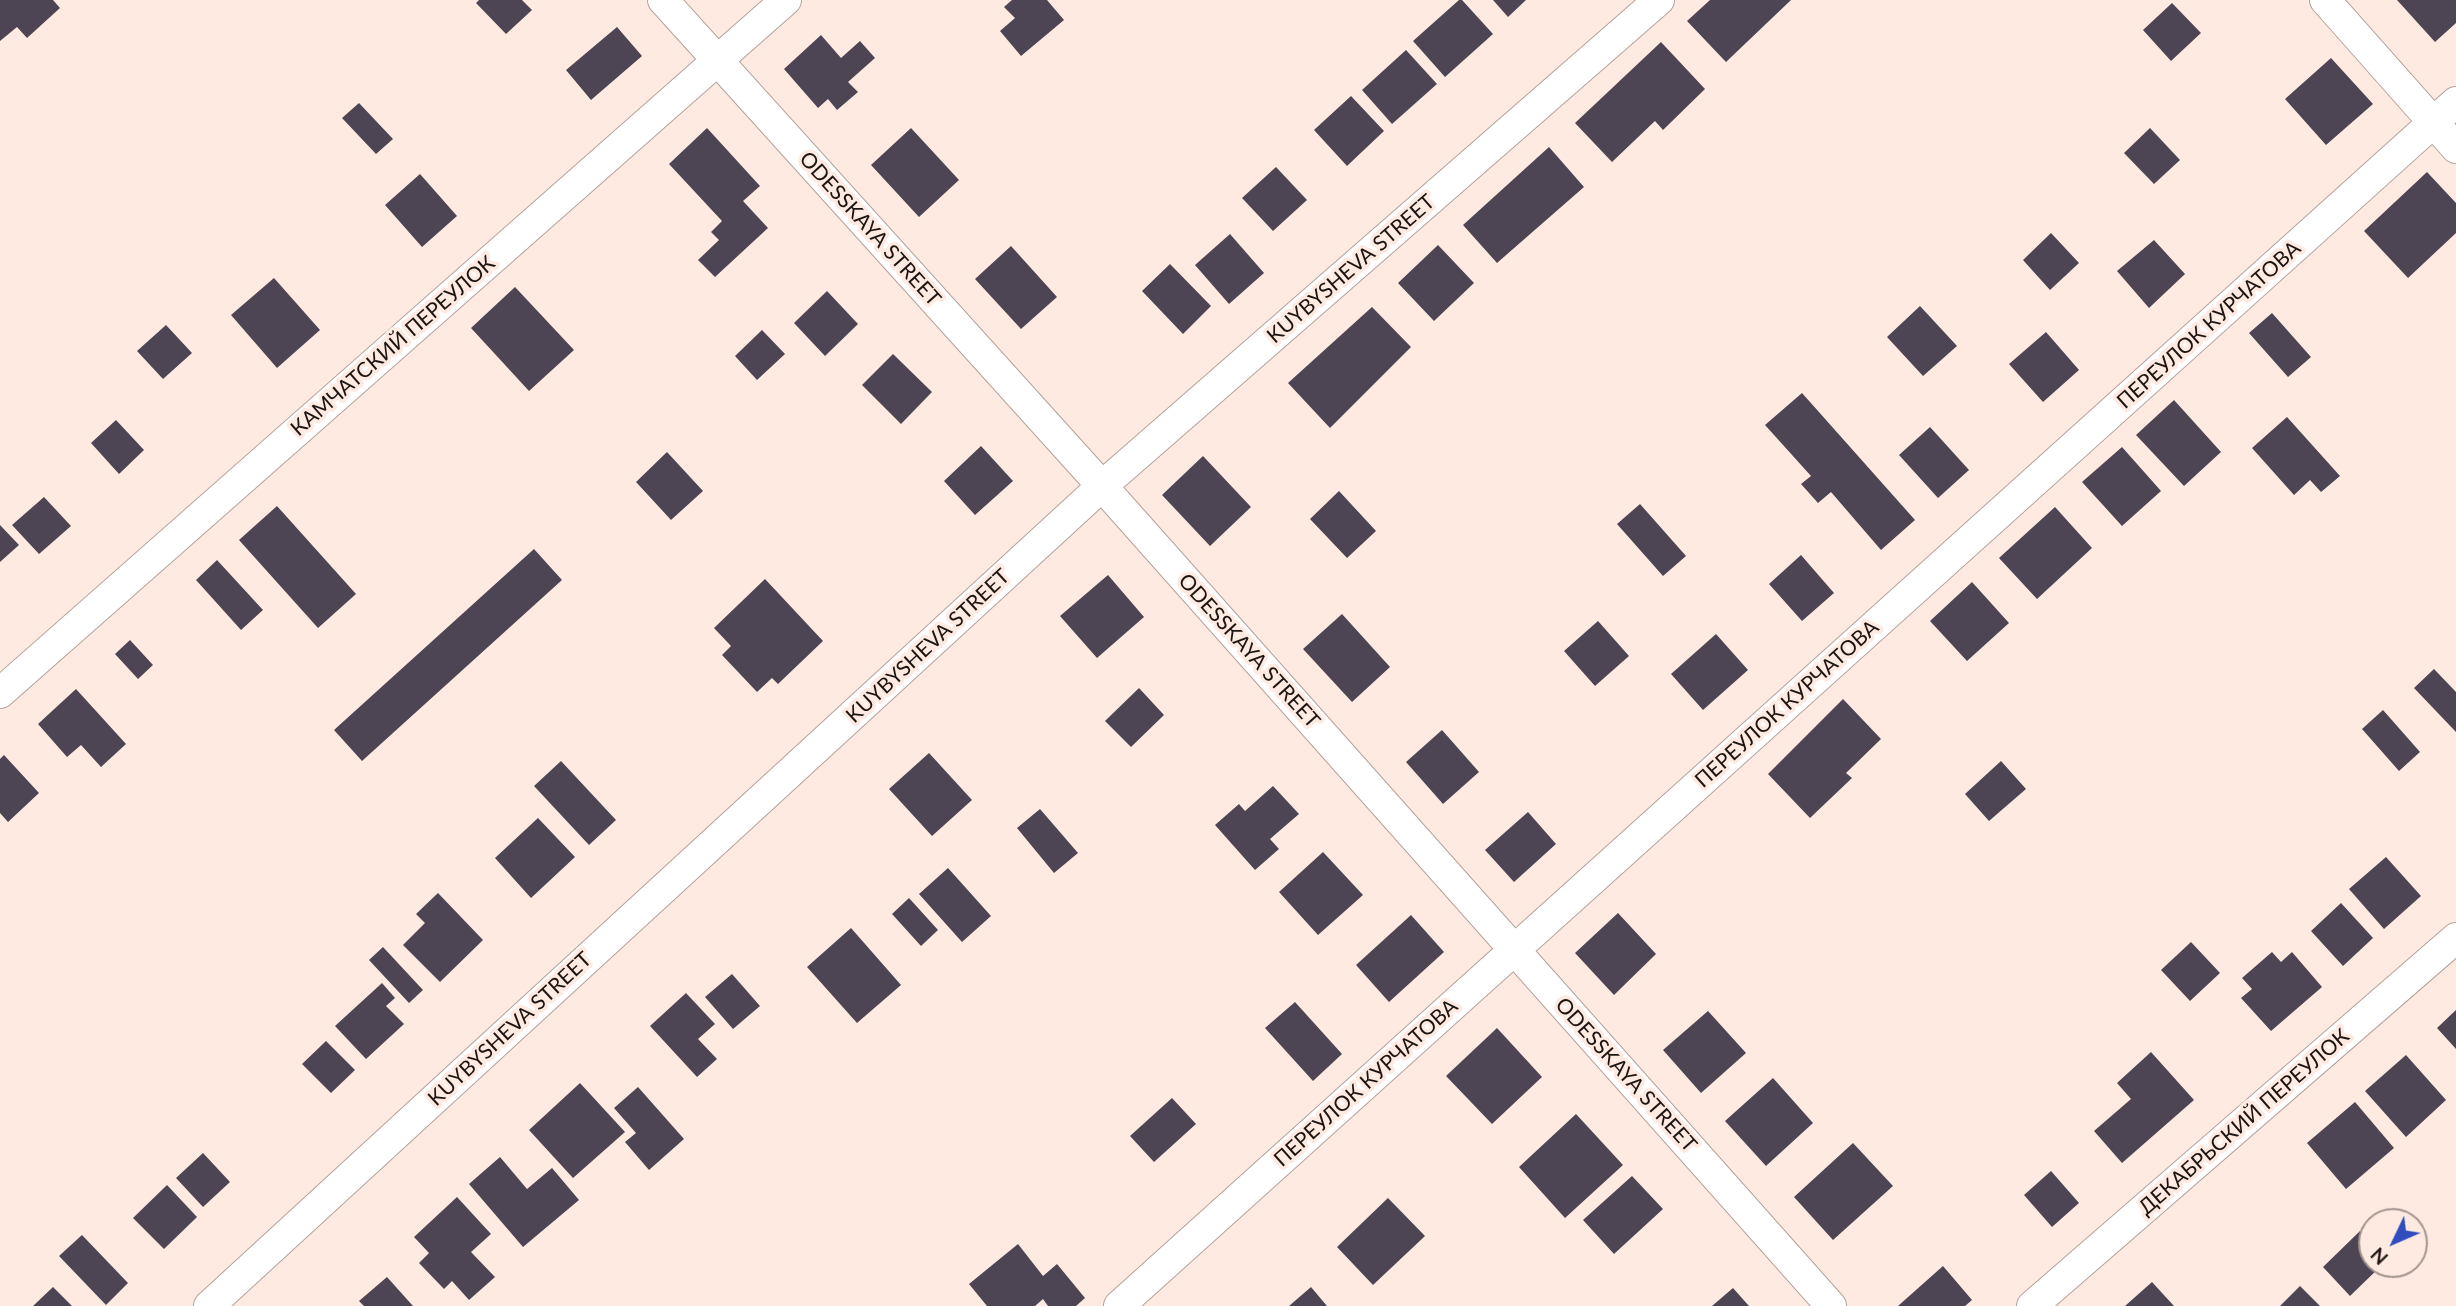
<!DOCTYPE html>
<meta charset="utf-8">
<style>
body{margin:0}
#map{position:relative;width:2456px;height:1306px;overflow:hidden;background:#feeae1;font-family:Lato,sans-serif}
canvas{display:block}
.north{position:absolute;left:2358px;top:1208px;width:70px;height:70px;box-sizing:border-box;background:#feeae1;border:2px solid #a3948e;border-radius:50%;rotate:226deg;font-size:19px;font-weight:700;line-height:28px;text-align:center;color:#1b1411}
.north::after{content:'';display:block;margin:auto;width:24px;height:32px;background:#314cbd;clip-path:polygon(50% 0,100% 100%,50% 72%,0 100%)}
</style>
<div id="map">
<canvas width="2456" height="1306"></canvas>
<div class="north">N</div>
</div>
<script>
const ctx = document.querySelector('canvas').getContext('2d');
ctx.lineJoin = 'round';
function fillPath(path, color) { ctx.fillStyle = color; ctx.fill(path, 'evenodd'); }
const shape = rows => new Path2D(rows.map(r => 'M' + r).join(''));
function strokePath(path, color, width, dash) { ctx.strokeStyle = color; ctx.lineWidth = width; ctx.lineCap = dash ? 'butt' : 'round'; ctx.setLineDash(dash || []); ctx.stroke(path); }
function drawText(font, color, halo, rows, align = 'center') {
  ctx.font = font + ' Lato,sans-serif'; ctx.lineWidth = 7; ctx.setLineDash([]); ctx.textBaseline = 'middle'; ctx.strokeStyle = halo; ctx.fillStyle = color; for (const [text, x, y, turn = 0] of rows) {
    ctx.save(); ctx.translate(x, y); ctx.rotate((+turn || 0) * Math.PI / 180); ctx.textAlign = isNaN(turn) ? turn : align; if (halo) ctx.strokeText(text, 0, 0); ctx.fillText(text, 0, 0); ctx.restore();
  }
}
fillPath(shape([
 [0,0,53,0,60,8,27,38,17,27,0,41],
 [479,0,522,0,532,10,506,34,476,3],
 [1012,0,1047,0,1064,20,1021,56,1000,31,1015,18,1004,7],
 [1459,0,1462,0,1493,34,1445,77,1413,41],
 [1493,0,1526,0,1508,17],
 [1710,0,1791,0,1726,62,1687,21],
 [2397,0,2456,0,2456,23,2435,42],
 [2172,3,2201,33,2171,61,2143,30],
 [617,27,642,56,591,100,566,70],
 [821,35,841,58,860,41,875,58,848,82,858,92,837,110,828,99,818,108,784,69],
 [1661,42,1705,89,1663,130,1655,121,1612,162,1575,123],
 [1406,50,1437,84,1392,124,1362,90],
 [2331,58,2373,104,2326,145,2285,99],
 [1351,96,1384,131,1347,166,1314,130],
 [359,103,393,139,376,154,342,118],
 [707,128,760,186,743,201,768,228,715,277,698,260,719,240,711,232,722,221,669,164],
 [911,128,959,180,919,217,871,165],
 [2150,128,2180,160,2154,184,2124,153],
 [1549,147,1584,187,1497,263,1463,225],
 [1276,167,1307,200,1273,231,1242,198],
 [2427,172,2456,203,2456,233,2408,278,2364,231],
 [420,174,457,216,422,247,385,205],
 [2051,233,2079,263,2050,290,2023,260],
 [1230,234,1264,273,1229,304,1195,265],
 [2154,240,2185,274,2149,308,2117,271],
 [1438,245,1474,283,1434,321,1398,283],
 [1011,246,1057,297,1021,329,975,279],
 [1170,264,1211,306,1183,334,1142,291],
 [274,278,320,330,277,368,231,315],
 [515,287,574,350,529,391,471,328],
 [827,291,858,324,825,356,794,323],
 [1920,306,1957,346,1923,376,1887,337],
 [1372,307,1411,347,1330,428,1288,383],
 [2272,313,2311,357,2288,377,2249,333],
 [166,325,192,353,163,379,137,351],
 [762,330,785,354,757,380,735,356],
 [2046,332,2079,370,2043,402,2009,364],
 [893,354,932,392,901,424,862,385],
 [1802,393,1915,520,1881,550,1831,492,1818,503,1801,484,1811,476,1765,425],
 [2174,400,2221,452,2184,486,2136,435],
 [2287,417,2340,476,2321,492,2310,480,2294,495,2252,448],
 [116,420,144,450,119,474,91,443],
 [1930,427,1969,470,1938,498,1899,455],
 [981,446,1013,481,975,515,944,481],
 [2122,447,2161,491,2122,526,2082,482],
 [667,452,703,491,671,520,636,482],
 [1203,456,1251,507,1210,546,1162,495],
 [1339,491,1376,531,1347,558,1310,519],
 [44,497,71,526,39,554,12,525],
 [1640,504,1686,556,1663,576,1617,524],
 [277,506,356,594,318,628,239,540],
 [2055,507,2092,548,2037,599,1999,558],
 [0,525,19,545,0,562],
 [534,549,562,580,362,761,334,730],
 [1801,555,1834,593,1802,621,1769,584],
 [217,560,263,610,241,630,196,580],
 [1108,575,1144,617,1097,658,1060,616],
 [765,579,823,641,778,684,772,678,757,692,722,655,731,646,714,628],
 [1972,582,2009,623,1967,661,1930,621],
 [1342,614,1390,667,1352,702,1303,649],
 [1598,621,1629,656,1595,686,1564,651],
 [1716,634,1748,670,1703,710,1671,674],
 [130,640,153,665,138,679,115,654],
 [2434,669,2456,692,2456,732,2414,688],
 [1139,688,1164,715,1131,747,1105,721],
 [76,689,126,744,101,767,81,745,67,757,38,724],
 [1843,699,1881,739,1846,773,1852,778,1810,818,1768,774],
 [2383,710,2420,752,2399,771,2362,729],
 [1442,730,1479,772,1443,804,1406,762],
 [929,753,972,800,932,836,889,789],
 [4,755,39,793,8,822,0,813,0,759],
 [561,761,616,820,589,845,534,786],
 [2001,761,2026,789,1989,821,1965,794],
 [1273,786,1299,814,1270,839,1279,849,1255,870,1215,825,1239,804,1245,811],
 [1040,809,1078,853,1054,873,1017,828],
 [1528,812,1556,844,1514,882,1485,850],
 [538,818,575,857,531,898,495,858],
 [1323,852,1363,895,1318,935,1279,892],
 [2386,857,2421,896,2384,929,2349,889],
 [948,868,991,916,962,942,919,894],
 [438,893,483,940,440,982,403,945,425,923,416,914],
 [909,898,938,930,921,946,892,914],
 [2341,903,2373,938,2343,966,2311,931],
 [1618,913,1656,954,1614,995,1575,953],
 [1411,915,1444,952,1389,1002,1356,965],
 [851,928,901,985,857,1023,807,967],
 [2191,942,2220,973,2190,1001,2161,970],
 [383,947,423,990,409,1003,369,960],
 [2272,952,2281,962,2292,952,2322,987,2271,1031,2241,998,2252,989,2242,978],
 [732,974,760,1006,733,1029,705,997],
 [382,983,395,998,386,1006,404,1024,366,1059,335,1026],
 [686,993,715,1024,698,1039,717,1059,697,1077,650,1026],
 [1295,1002,1342,1054,1313,1081,1265,1028],
 [2456,1010,2456,1049,2437,1028],
 [1708,1011,1746,1053,1701,1093,1663,1050],
 [1497,1028,1542,1077,1492,1124,1446,1076],
 [326,1041,355,1070,331,1093,302,1064],
 [2151,1052,2194,1100,2122,1163,2094,1131,2131,1099,2117,1083],
 [2406,1055,2446,1100,2406,1137,2365,1091],
 [1773,1078,1813,1123,1766,1166,1725,1121],
 [580,1083,625,1132,573,1178,529,1130],
 [638,1087,684,1139,649,1170,625,1142,636,1133,614,1108],
 [1172,1098,1196,1124,1154,1162,1130,1136],
 [2355,1102,2394,1148,2346,1189,2307,1143],
 [1576,1114,1623,1165,1565,1218,1519,1167],
 [1853,1143,1893,1186,1833,1240,1794,1197],
 [203,1153,230,1182,203,1207,176,1178],
 [500,1157,527,1189,552,1168,579,1200,523,1247,469,1184],
 [2051,1171,2079,1203,2052,1227,2024,1195],
 [1632,1176,1663,1209,1614,1254,1583,1220],
 [167,1185,197,1217,164,1249,133,1218],
 [457,1197,491,1234,471,1252,495,1277,469,1300,452,1281,444,1289,419,1263,429,1253,414,1237],
 [1388,1198,1425,1236,1373,1285,1337,1247],
 [2360,1231,2372,1243,2372,1264,2383,1264,2350,1296,2323,1267],
 [82,1235,128,1283,106,1305,59,1256],
 [1018,1244,1043,1276,1057,1264,1085,1298,1076,1306,1048,1306,1043,1299,1035,1306,987,1306,969,1284],
 [1943,1266,1972,1300,1965,1306,1898,1306],
 [387,1277,413,1306,364,1306,359,1301],
 [2152,1282,2174,1306,2125,1306],
 [2300,1286,2320,1306,2280,1306],
 [53,1287,72,1306,33,1306],
 [1311,1287,1327,1306,1289,1306],
 [1733,1288,1749,1306,1712,1306]
]), '#4d4553');
const minor = shape([
 [663,0,1102,486,1831,1306],
 [2325,0,2456,148],
 [0,693,786,0],
 [209,1306,1102,486,1659,0],
 [1119,1306,2456,102],
 [2032,1306,2456,938]
]);
strokePath(minor, '#b5a29a', 32);
strokePath(minor, '#fff', 30);
drawText('21px', '#1b1411', '#feeae1', [
 ["ODESSKAYA STREET",870,229,48],
 ["KUYBYSHEVA STREET",1351,269,-41],
 ["ПЕРЕУЛОК КУРЧАТОВА",2209,325,-42],
 ["КАМЧАТСКИЙ ПЕРЕУЛОК",393,346,-41],
 ["KUYBYSHEVA STREET",928,646,-43],
 ["ODESSKAYA STREET",1249,651,48],
 ["ПЕРЕУЛОК КУРЧАТОВА",1787,704,-42],
 ["KUYBYSHEVA STREET",510,1029,-43],
 ["ODESSKAYA STREET",1626,1075,48],
 ["ПЕРЕУЛОК КУРЧАТОВА",1366,1083,-42],
 ["ДЕКАБРЬСКИЙ ПЕРЕУЛОК",2244,1122,-41]
]);
</script>
